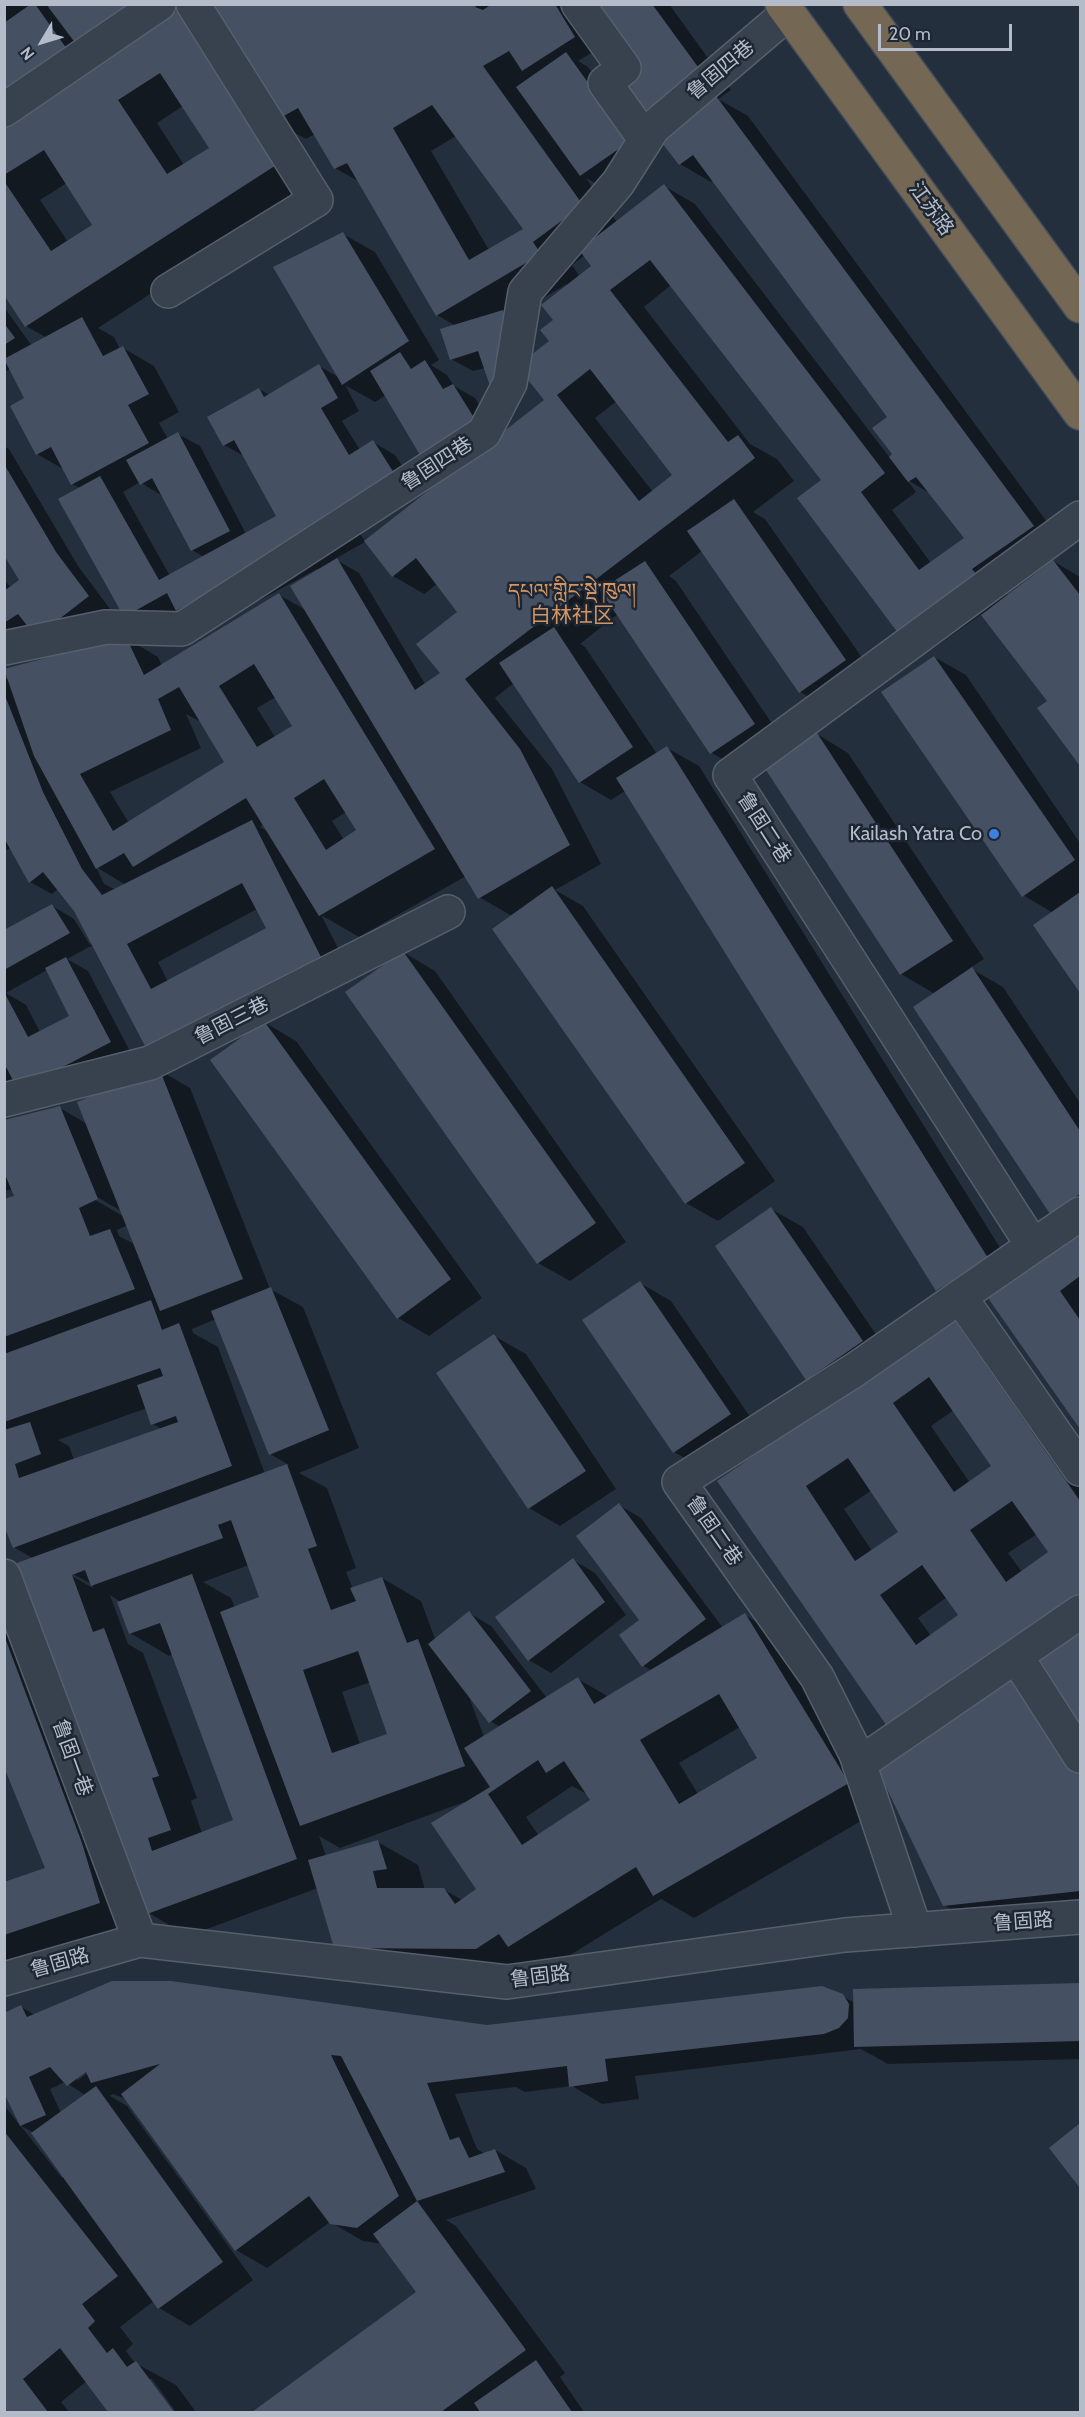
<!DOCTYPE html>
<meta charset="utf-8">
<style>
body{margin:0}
#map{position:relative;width:1085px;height:2417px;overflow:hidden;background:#242f3e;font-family:Cabin,sans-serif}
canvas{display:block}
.frame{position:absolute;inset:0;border:6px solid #b4bcc9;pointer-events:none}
.north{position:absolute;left:12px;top:12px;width:60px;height:60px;-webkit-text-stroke:4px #1d2633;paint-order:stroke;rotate:232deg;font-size:16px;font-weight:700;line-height:24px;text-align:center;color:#b4bcc9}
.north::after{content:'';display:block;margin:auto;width:21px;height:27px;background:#b4bcc9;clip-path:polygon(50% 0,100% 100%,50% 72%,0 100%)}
.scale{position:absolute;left:878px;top:24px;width:134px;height:27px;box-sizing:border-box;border:3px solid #b4bcc9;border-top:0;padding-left:8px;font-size:18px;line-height:21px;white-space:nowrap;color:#b4bcc9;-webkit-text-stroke:4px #1d2633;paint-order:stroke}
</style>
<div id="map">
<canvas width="1085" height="2417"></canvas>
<div class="frame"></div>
<div class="north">N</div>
<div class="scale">20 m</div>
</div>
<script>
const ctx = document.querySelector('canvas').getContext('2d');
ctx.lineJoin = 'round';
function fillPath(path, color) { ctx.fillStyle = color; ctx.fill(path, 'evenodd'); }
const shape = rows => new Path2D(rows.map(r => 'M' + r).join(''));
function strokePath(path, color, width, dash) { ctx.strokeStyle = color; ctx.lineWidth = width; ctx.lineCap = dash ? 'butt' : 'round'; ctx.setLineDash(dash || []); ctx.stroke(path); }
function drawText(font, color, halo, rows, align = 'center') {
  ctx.font = font + ' Cabin,"Noto Sans SC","Noto Serif Tibetan",sans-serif'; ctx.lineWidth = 5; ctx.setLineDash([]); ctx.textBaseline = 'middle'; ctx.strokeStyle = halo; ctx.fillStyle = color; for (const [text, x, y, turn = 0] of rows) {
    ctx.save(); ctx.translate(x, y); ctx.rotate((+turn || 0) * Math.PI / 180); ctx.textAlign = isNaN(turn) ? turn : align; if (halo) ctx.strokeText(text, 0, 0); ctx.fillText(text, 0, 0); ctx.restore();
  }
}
fillPath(shape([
 [4,4,568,4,596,50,578,61,588,67,650,154,603,188,586,178,617,222,664,186,695,204,890,458,894,454,889,417,713,180,711,182,680,164,643,112,640,78,587,4,669,4,731,90,718,99,748,116,1064,545,1003,588,1009,596,1053,561,1080,577,1080,764,1040,708,1049,701,982,614,931,650,899,632,823,480,671,285,644,307,750,444,777,459,794,481,753,512,765,519,877,679,832,710,800,692,702,551,669,576,676,581,785,743,743,771,712,753,618,614,580,644,585,647,657,754,667,748,699,766,1019,1278,1080,1235,1080,1427,990,1298,999,1292,997,1290,969,1308,937,1290,625,791,611,800,580,782,514,683,495,698,552,769,601,864,555,890,583,906,775,1181,718,1221,686,1203,512,916,479,897,466,876,359,937,321,915,352,975,178,1063,146,1045,93,945,67,959,88,971,132,1055,4,1110,4,929,7,931,52,906,74,919,90,945,93,944,75,911,58,889,52,894,30,882,12,848,4,851,4,678,9,680,126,638,158,657,162,666,279,595,306,610,318,571,317,569,209,628,180,611,147,629,125,616,80,488,72,484,65,470,37,454,12,406,27,399,10,369,4,373,4,307,32,346,47,338,26,326,4,292],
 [183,106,211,148,184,165,157,123],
 [286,128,306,139,315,134,335,168,360,182,437,315,456,326,451,359,473,371,485,368,491,385,522,370,546,400,393,576,424,594,437,584,459,612,442,674,425,684,359,573,335,559,365,542,354,523,415,485,395,455,373,442,360,450,342,421,359,411,345,385,375,402,386,395,497,434,475,398,454,386,447,375,431,365,439,360,375,252,343,234,340,378,319,366,269,395,259,389,224,445,246,457,278,517,246,534,200,446,178,434,168,439,159,423,179,412,154,366,123,348,120,349,114,337,98,328,322,182],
 [456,136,526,230,489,250,431,151],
 [67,183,94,225,68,242,40,200],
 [585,255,593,266,580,277,572,265],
 [567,284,555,320,551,341,526,361,511,317],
 [617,401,674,475,653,492,595,418],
 [906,479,931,494,966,538,931,563,892,510,916,492],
 [140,482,164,497,192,550,204,557,170,576,123,492],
 [276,697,294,726,275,737,257,708],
 [186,714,199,721,201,720,229,767,129,823,110,792,201,748],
 [346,812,358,831,344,840,332,821],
 [264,824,269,832,260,827],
 [96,867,126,885,114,889,104,884],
 [257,909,268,929,168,982,158,962],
 [47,970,71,1016,40,1032,26,1005,6,993],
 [4,446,9,449,78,566,110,609,59,648,4,651,4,579,11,588,21,580,4,552],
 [934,657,966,675,1080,843,1080,990,1035,925,1053,913,1023,895],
 [817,734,848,753,984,959,970,968,1003,987,1080,1103,1080,1230,1051,1213,935,994,901,974,766,768],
 [403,952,435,971,626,1242,570,1281,538,1263],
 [264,1022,296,1041,482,1298,429,1336,398,1318],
 [159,1070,190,1088,270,1289,303,1307,359,1448,299,1473,327,1488,356,1568,346,1572,353,1589,382,1578,421,1601,435,1639,469,1613,491,1626,547,1698,578,1679,609,1697,652,1671,644,1666,621,1636,641,1621,619,1505,641,1518,723,1628,745,1615,784,1638,887,1806,694,1918,661,1899,549,1968,534,1960,516,1971,336,1947,318,1888,188,1936,149,1913,34,1559,14,1547,4,1522,4,1201,16,1197,13,1189,4,1191,4,1122,60,1108,87,1124],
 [92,1194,123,1212,123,1216,90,1197],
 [128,1225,136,1245,119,1236,117,1230],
 [216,1319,270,1454,289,1465,265,1474,218,1347,193,1333,192,1329],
 [147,1408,153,1424,162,1429,74,1460,69,1446,58,1440],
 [249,1565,261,1598,235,1608,231,1598,203,1582],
 [73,1574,93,1585,93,1588,72,1576],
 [110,1595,121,1602,130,1633,169,1656,173,1654,235,1821,202,1833,191,1801,197,1798,143,1653,128,1644],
 [371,1682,389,1734,360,1744,342,1692],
 [468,1694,490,1721,500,1727,484,1737],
 [740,1727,759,1758,698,1794,679,1763],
 [572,1786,587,1794,592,1800,539,1836,526,1817],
 [464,1802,478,1889,462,1900,443,1889,425,1890,418,1865,378,1842,326,1856,319,1836,340,1848],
 [771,1209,803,1227,894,1361,953,1320,992,1342,1080,1469,1080,1919,984,1928,944,1905,915,1742,719,1482,840,1398,807,1379],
 [954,1410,993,1466,970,1483,931,1426],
 [872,1490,900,1532,872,1551,844,1509],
 [1037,1534,1050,1552,1022,1572,1008,1553],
 [947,1597,960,1616,931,1636,918,1618],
 [640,1283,671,1301,761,1433,706,1470,674,1452,584,1320],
 [494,1336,526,1354,616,1489,560,1526,529,1508],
 [573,1560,595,1573,626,1615,551,1673,529,1660],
 [4,1590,138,1925,4,1966,4,1883,47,1869,4,1763],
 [1080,1984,1080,2059,888,2064,861,2049,635,2076,639,2099,602,2104,572,2086,525,2092,516,2087,455,2094,477,2149,485,2154,495,2150,526,2168,536,2189,446,2220,456,2226,565,2373,560,2377,584,2412,255,2412,418,2292,383,2244,363,2241,330,2222,267,2268,236,2250,126,2099,113,2094,110,2096,127,2106,253,2280,190,2326,159,2308,154,2301,120,2327,133,2344,126,2351,135,2363,176,2385,196,2412,176,2412,152,2379,148,2379,173,2412,110,2412,87,2381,61,2402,69,2412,4,2412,4,2105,18,2123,21,2007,35,2015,488,2026,842,1996,855,2003,854,1990],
 [91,2067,93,2069,77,2081,77,2077],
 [65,2082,85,2095,61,2113,50,2089],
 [20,2125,34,2133,64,2177,62,2178],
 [1080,2125,1080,2186,1051,2148]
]), '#0007');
fillPath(shape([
 [31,4,35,4,69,52,4,98,4,23],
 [46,4,129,4,76,44],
 [205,4,478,4,475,7,483,10,492,4,555,4,575,37,522,71,509,51,483,66,583,205,533,242,541,254,436,316,347,163,334,169,298,108,273,122],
 [432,105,523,229,469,260,393,128],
 [585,4,652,4,701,71,642,113,623,88,638,77],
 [184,6,284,160,25,327,4,295,4,181,51,251,92,225,44,150,4,175,4,122],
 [160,73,209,148,167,174,118,100],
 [566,52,630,141,580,176,516,87],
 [716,96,1034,526,972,569,978,576,898,633,797,498,821,480,650,260,610,290,728,442,738,435,755,458,465,679,520,749,570,845,478,899,290,586,337,558,415,690,440,673,416,644,457,612,416,558,392,577,364,541,544,400,517,366,549,341,540,330,553,320,541,305,591,266,579,250,664,184,885,473,861,492,919,570,964,538,916,477,908,482,889,457,892,454,872,428,887,417,693,155,679,165,659,139],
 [590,369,672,475,639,501,557,395],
 [343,232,409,341,342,385,273,267],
 [503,310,511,329,490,386,478,351,450,360,440,329],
 [82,317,103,356,123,346,149,394,128,405,149,443,71,485,51,447,36,455,10,406,24,398,4,359],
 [4,323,15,338,4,345],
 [400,352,411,369,425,360,443,389,453,384,476,421,420,455,370,371],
 [319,364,338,398,321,408,349,455,373,440,394,473,328,513,334,524,176,611,167,593,124,617,58,499,100,476,159,580,276,516,234,440,223,446,207,417,259,388,264,397],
 [178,432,230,531,191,551,152,478,140,485,126,460],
 [4,464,56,552,89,596,36,637,18,614,4,623,4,591,19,580,4,555],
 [734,499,846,660,799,693,687,531],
 [1053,560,1080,595,1080,766,1037,708,1047,701,981,615],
 [645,561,755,724,710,754,600,590],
 [279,593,435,849,319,916,246,798,133,867,124,853,96,869,34,756,4,669,126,637,144,675],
 [254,664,292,726,257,747,219,686],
 [179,687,224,762,113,831,80,774,171,730,158,699],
 [324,779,356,830,326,850,294,798],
 [554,627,633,747,579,783,499,663],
 [934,656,1075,860,1022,897,881,692],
 [4,693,43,792,82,869,102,895,252,820,321,957,145,1046,74,911,43,872,29,883,4,838],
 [242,883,266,928,151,989,127,944],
 [817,733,953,941,900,975,764,767],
 [667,746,988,1258,936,1291,616,778],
 [552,886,745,1163,685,1204,492,929],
 [1080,892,1080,993,1033,925],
 [52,904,70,933,4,970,4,930],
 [403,951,596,1223,537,1264,345,992],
 [66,957,111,1042,18,1090,4,1063,4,992,28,1037,69,1016,45,968],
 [972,967,1080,1131,1080,1194,1050,1214,913,1007],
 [264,1021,451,1279,397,1319,210,1060],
 [159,1068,243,1279,160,1311,77,1102],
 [60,1106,98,1199,79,1208,90,1236,110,1229,135,1289,4,1337,4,1199,14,1196,4,1172,4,1120],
 [771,1207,863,1341,806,1380,715,1246],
 [1080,1233,1080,1276,1060,1291,1080,1320,1080,1429,988,1298],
 [640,1281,731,1414,673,1453,582,1320],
 [271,1287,329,1430,269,1455,211,1311],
 [151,1300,162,1330,179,1323,232,1466,13,1548,4,1526,4,1430,30,1422,41,1454,15,1464,19,1478,178,1422,176,1416,151,1425,137,1385,163,1376,160,1368,4,1422,4,1354],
 [953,1318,1080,1501,1080,1596,889,1729,717,1481],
 [929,1377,991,1466,954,1492,893,1403],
 [848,1458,898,1532,855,1561,806,1486],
 [1012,1501,1048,1552,1006,1582,970,1530],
 [922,1565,958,1615,916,1645,880,1595],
 [494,1334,586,1471,528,1509,436,1373],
 [287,1464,317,1546,308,1549,331,1610,356,1601,350,1588,382,1577,407,1643,418,1639,465,1766,300,1826,220,1612,259,1597,231,1520,218,1525,223,1538,91,1586,85,1570,72,1575,93,1632,104,1628,159,1776,152,1778,171,1830,148,1838,152,1851,233,1820,160,1623,129,1634,117,1602,192,1574,297,1859,147,1914,17,1563],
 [358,1651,387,1734,332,1753,303,1670],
 [619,1503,706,1619,642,1667,619,1635,639,1620,576,1536],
 [573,1558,605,1602,528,1661,495,1617],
 [469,1611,531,1691,489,1723,428,1644],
 [745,1613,849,1783,653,1896,636,1867,508,1947,499,1934,476,1949,334,1948,308,1860,378,1840,387,1869,373,1871,377,1888,444,1888,455,1904,476,1889,431,1823,490,1787,464,1748,578,1677,594,1704],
 [719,1694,757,1758,679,1804,640,1740],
 [538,1760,546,1773,564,1761,590,1800,522,1845,488,1794],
 [1080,1631,1080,1730,1034,1663],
 [4,1635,82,1843,100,1903,4,1935,4,1882,45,1868,4,1767],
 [1018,1675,1080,1774,1080,1891,943,1906,876,1766],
 [112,1981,171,1981,487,2025,822,1986,843,1994,849,2004,848,2018,839,2028,824,2034,605,2059,608,2081,569,2087,567,2066,427,2083,450,2140,459,2137,469,2158,495,2149,505,2172,417,2201,526,2350,441,2412,252,2412,416,2292,373,2234,417,2201,341,2056,331,2055,399,2196,357,2228,330,2224,309,2196,235,2251,121,2094,160,2064,91,2083,86,2072,67,2086,50,2067,29,2077,46,2115,20,2126,4,2093,4,2013,21,2005,27,2017],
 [1080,1983,1080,2041,854,2047,853,1989],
 [96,2086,223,2262,158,2309,31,2133],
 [1080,2123,1080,2188,1049,2148],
 [4,2131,118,2276,82,2304,95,2321,88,2328,107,2353,113,2348,127,2367,136,2361,174,2412,108,2412,60,2348,23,2379,48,2412,4,2412],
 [536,2360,572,2412,480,2412,474,2403]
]), '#455162');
const street = shape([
 [578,4,624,68,605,83,645,139],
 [4,110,159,4],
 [168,291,316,200,193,4],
 [4,648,106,627,182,629,484,433,510,383,525,292,618,183,653,128,788,13],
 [4,1100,150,1063,448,912],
 [1033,1246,1080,1214],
 [960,1297,1080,1469],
 [4,1576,140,1940],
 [1016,1656,1080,1756],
 [859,1764,1080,1612],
 [915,1930,856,1754,817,1677,679,1482,856,1369,1033,1246,730,775,1080,518],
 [4,1979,140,1940,507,1982,845,1935,1080,1917]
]);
const highway = shape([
 [782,4,1080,413],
 [860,4,1080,306]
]);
strokePath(street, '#565f6c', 36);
strokePath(highway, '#434c59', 36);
strokePath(street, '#38414e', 33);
strokePath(highway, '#746855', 33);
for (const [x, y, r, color] of [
 [994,834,6,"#3f7fe0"]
]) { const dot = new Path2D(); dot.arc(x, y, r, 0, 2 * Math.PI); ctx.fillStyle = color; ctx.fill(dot); strokePath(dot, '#1d2633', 2); }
drawText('20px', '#b4bcc9', '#1d2633', [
 ["鲁固四巷",721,70,-40],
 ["江苏路",931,209,54],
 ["鲁固四巷",437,464,-33],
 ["鲁固二巷",764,828,57],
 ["鲁固三巷",232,1021,-27],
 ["鲁固二巷",714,1531,55],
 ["鲁固一巷",72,1758,70],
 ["鲁固路",1023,1922,-4],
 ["鲁固路",60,1963,-16],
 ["鲁固路",540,1977,-7]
]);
drawText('20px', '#b4bcc9', '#1d2633', [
 ["Kailash Yatra Co",982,834]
], 'right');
drawText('21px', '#d59563', '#1d2633', [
 ["དཔལ་གླིང་སྡེ་ཁུལ།",572,592],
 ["白林社区",572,616]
]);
</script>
